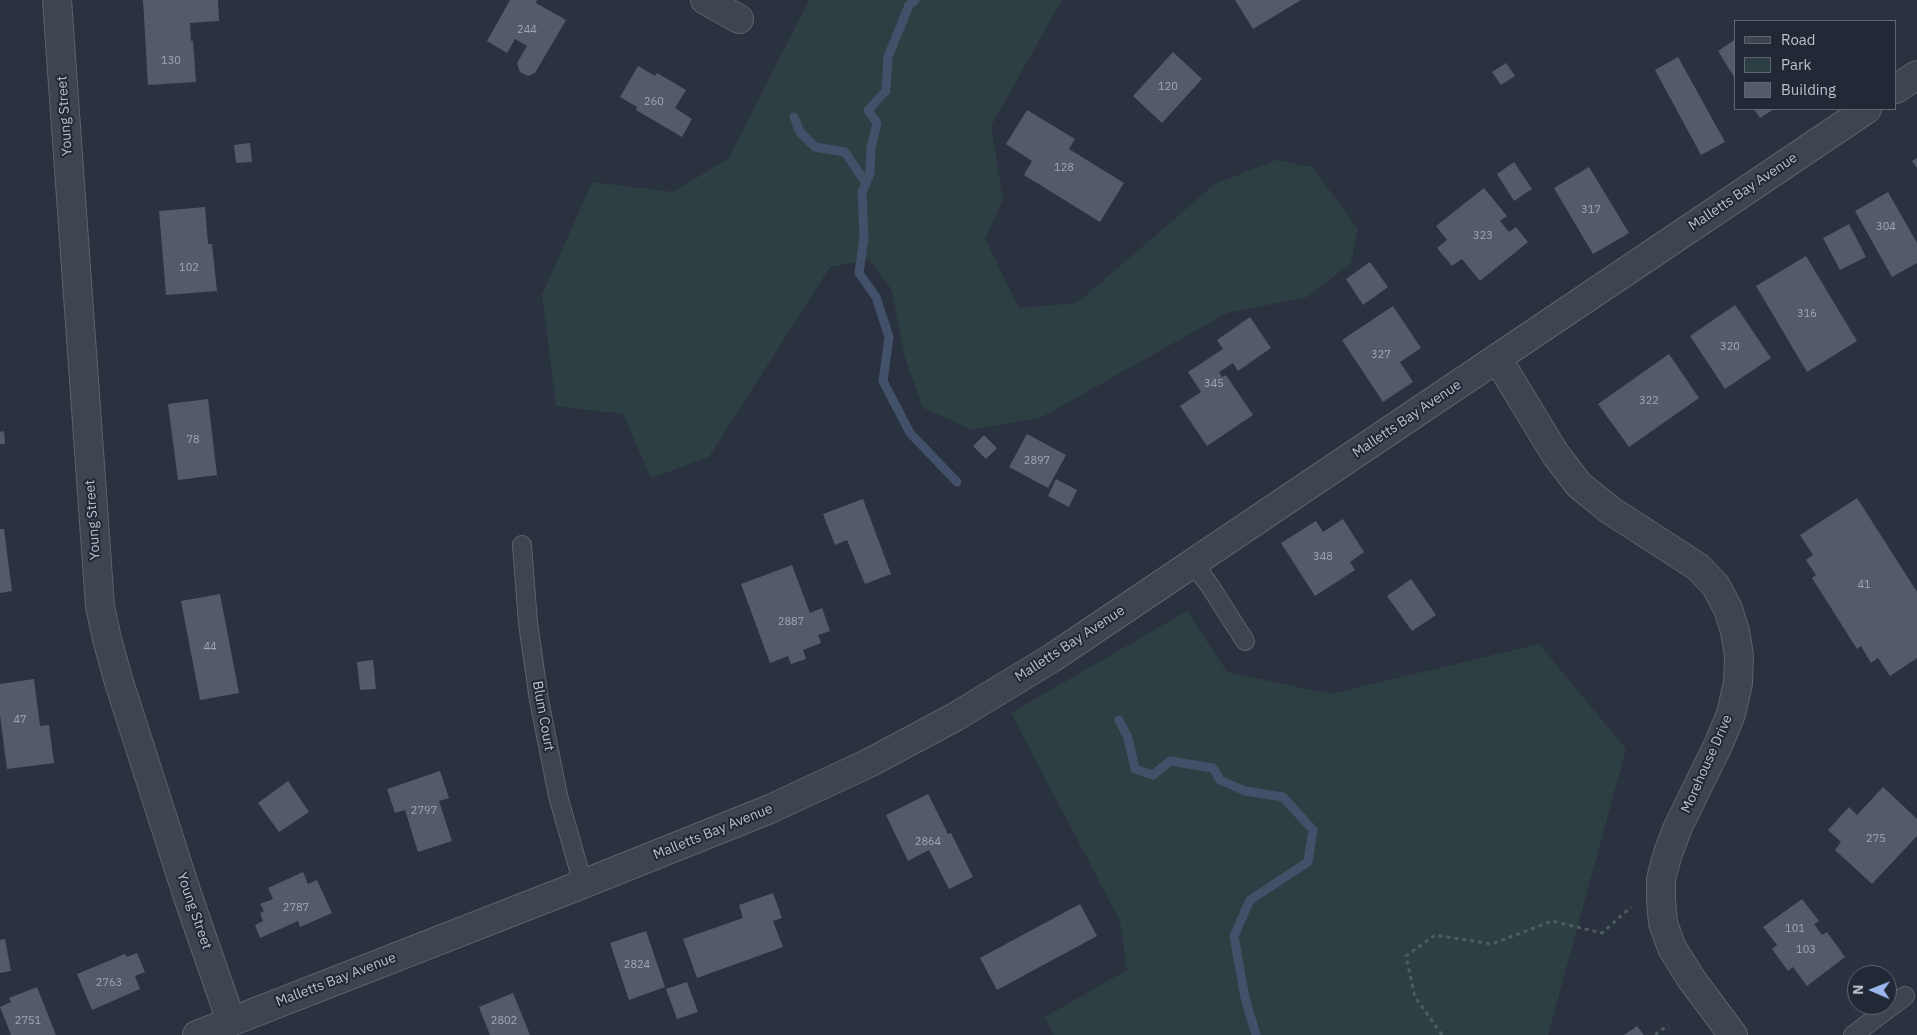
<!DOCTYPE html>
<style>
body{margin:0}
#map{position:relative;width:1917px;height:1035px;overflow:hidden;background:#2a3240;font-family:"IBM Plex Sans",sans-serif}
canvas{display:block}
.legend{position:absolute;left:1734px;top:20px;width:162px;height:90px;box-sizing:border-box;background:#222936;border:1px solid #5f6571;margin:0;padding:6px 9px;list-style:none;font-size:15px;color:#bbc0ca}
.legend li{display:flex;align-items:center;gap:10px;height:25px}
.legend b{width:25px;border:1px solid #5f6571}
.north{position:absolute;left:1847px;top:965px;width:50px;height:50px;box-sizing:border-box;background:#222936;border:1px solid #5f6571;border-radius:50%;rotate:271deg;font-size:14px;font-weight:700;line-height:20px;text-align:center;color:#bbc0ca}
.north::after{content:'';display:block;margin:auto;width:18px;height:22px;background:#9cb6ee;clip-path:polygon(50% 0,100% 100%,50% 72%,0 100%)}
</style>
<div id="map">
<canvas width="1917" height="1035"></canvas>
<ul class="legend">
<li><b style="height:6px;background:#3e4450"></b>Road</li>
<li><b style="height:14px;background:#2d3f42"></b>Park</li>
<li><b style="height:14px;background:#535b6b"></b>Building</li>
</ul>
<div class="north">N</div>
</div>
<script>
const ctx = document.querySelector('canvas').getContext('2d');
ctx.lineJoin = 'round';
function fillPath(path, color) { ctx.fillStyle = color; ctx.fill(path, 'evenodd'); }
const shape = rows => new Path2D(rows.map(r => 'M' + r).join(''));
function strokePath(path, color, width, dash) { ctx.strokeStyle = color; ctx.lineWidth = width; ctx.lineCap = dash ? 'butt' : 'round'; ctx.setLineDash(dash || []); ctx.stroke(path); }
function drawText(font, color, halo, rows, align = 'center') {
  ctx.font = font + ' "IBM Plex Sans",sans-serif'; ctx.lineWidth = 4; ctx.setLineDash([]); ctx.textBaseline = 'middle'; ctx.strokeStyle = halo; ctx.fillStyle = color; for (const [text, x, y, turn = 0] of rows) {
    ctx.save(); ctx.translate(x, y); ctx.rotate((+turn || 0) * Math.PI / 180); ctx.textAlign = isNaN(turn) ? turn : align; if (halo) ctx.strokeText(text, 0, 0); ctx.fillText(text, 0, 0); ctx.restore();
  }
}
fillPath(shape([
 [809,0,1062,0,991,126,1003,200,985,239,1019,308,1077,303,1215,184,1276,160,1312,167,1358,229,1351,263,1307,297,1227,313,1042,417,973,430,923,408,904,355,892,290,869,260,830,267,709,457,651,478,623,414,556,406,542,295,592,182,673,192,729,158],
 [1187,611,1227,672,1331,694,1539,644,1626,749,1548,1035,1054,1035,1045,1017,1127,970,1120,921,1011,713]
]), '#2d3f42');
strokePath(shape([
 [915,0,909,5,888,57,886,91,868,110,877,123,871,148,870,174,862,192,864,238,859,273,876,297,889,337,883,381,910,433,957,482],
 [794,117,800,132,815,147,845,152,866,183],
 [1119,720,1128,738,1135,769,1153,775,1170,761,1213,768,1220,780,1245,791,1283,797,1313,830,1308,862,1250,900,1234,936,1245,998,1256,1035]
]), '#435069', 9);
fillPath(shape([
 [143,0,218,0,219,21,190,23,191,41,193,41,196,82,148,85],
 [510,0,537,0,536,3,566,20,535,73,528,76,520,72,517,63,527,46,515,39,507,53,487,41],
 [1235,0,1301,0,1253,29],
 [1736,39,1736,80,1718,51],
 [1173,52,1202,79,1162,123,1133,96],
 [1678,57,1725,142,1701,155,1655,70],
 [1506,63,1515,76,1501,85,1492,72],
 [638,66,655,76,657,73,686,90,675,108,692,119,682,137,636,110,637,107,620,97],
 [1754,109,1774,109,1760,118],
 [1027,110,1075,139,1069,149,1124,183,1100,222,1024,175,1032,161,1006,144],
 [250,143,252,162,236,163,234,145],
 [1917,158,1917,168,1912,161],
 [1514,162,1532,189,1514,201,1497,174],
 [1589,167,1629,233,1593,254,1554,188],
 [1484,188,1507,216,1500,221,1509,232,1516,227,1528,242,1480,281,1462,259,1452,266,1437,248,1447,240,1436,226],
 [1888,192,1917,243,1917,263,1892,277,1855,211],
 [205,207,208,244,212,244,217,291,166,295,159,211],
 [1849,224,1866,257,1840,270,1823,238],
 [1806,256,1857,341,1807,372,1756,286],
 [1370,262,1388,287,1363,305,1346,279],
 [1735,305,1771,358,1725,389,1690,336],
 [1393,306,1421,348,1400,362,1413,382,1383,402,1342,340],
 [1250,317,1271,348,1238,371,1233,363,1219,372,1222,377,1226,375,1253,415,1207,446,1180,406,1201,392,1188,372,1223,349,1217,340],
 [1669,354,1699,398,1629,447,1598,404],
 [208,399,217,475,178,480,168,404],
 [4,431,5,444,0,444,0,432],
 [1027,434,1066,455,1048,488,1009,467],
 [984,435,997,448,986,459,973,446],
 [1056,479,1077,490,1069,507,1048,496],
 [1857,498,1917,592,1917,658,1890,676,1878,658,1871,663,1861,646,1857,649,1812,578,1816,575,1806,560,1813,555,1800,535],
 [863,499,891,574,865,584,847,540,835,545,823,514],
 [1343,519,1364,552,1350,562,1355,570,1315,596,1281,543,1316,521,1323,532],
 [0,529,4,529,12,591,0,593],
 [792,565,810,613,822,608,830,631,818,635,821,643,803,650,806,659,791,664,788,656,770,663,741,584],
 [1411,579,1436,615,1412,631,1387,596],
 [220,594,239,693,200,700,181,601],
 [373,660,376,689,360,690,357,662],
 [34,679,40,726,49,725,54,763,7,769,0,715,0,684],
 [440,771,449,798,439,801,452,841,418,852,405,810,395,813,387,789],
 [288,781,309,812,279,832,258,803],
 [1883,787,1917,819,1917,836,1872,884,1835,850,1841,842,1828,830,1849,807,1857,815],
 [928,794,948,834,951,833,973,877,949,889,929,850,908,861,886,815],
 [303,872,308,884,317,880,332,913,300,927,298,921,260,938,255,925,263,921,260,913,264,911,260,904,273,899,268,888],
 [773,893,782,918,773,921,783,947,697,978,683,939,743,918,739,905],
 [1802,899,1819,921,1814,924,1822,935,1827,932,1845,957,1807,986,1793,967,1788,971,1772,949,1777,945,1763,927],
 [1080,904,1097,936,997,990,980,958],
 [646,931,665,987,629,1000,610,943],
 [5,939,11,971,0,973,0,940],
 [137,953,145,972,135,976,140,989,92,1010,77,974,125,954,127,957],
 [687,982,698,1012,677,1019,666,989],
 [37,987,56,1035,11,1035,0,1007,11,1002,9,998],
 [513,993,530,1035,490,1035,479,1007],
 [1637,1026,1644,1035,1624,1035]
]), '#535b6b');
const service = shape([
 [522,545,528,623,539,700,558,796,583,884],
 [1193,563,1210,586,1245,641],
 [1853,1035,1905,996]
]);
const minor = shape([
 [57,0,100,606,107,639,118,679,187,894,231,1021],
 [705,0,739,19],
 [1497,358,1556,455,1579,485,1610,510,1698,567,1716,586,1728,609,1735,631,1739,655,1738,683,1731,714,1719,743,1678,827,1668,853,1661,879,1661,899,1663,923,1672,948,1692,980,1733,1035]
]);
const tertiary = shape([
 [1896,89,1917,75],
 [197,1035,583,884,770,809,869,763,955,717,1052,658,1867,109]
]);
strokePath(service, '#5c626d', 20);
strokePath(minor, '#5c626d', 30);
strokePath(tertiary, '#5c626d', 30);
strokePath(shape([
 [1442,1035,1415,997,1406,956,1435,935,1492,944,1552,921,1602,933,1631,907],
 [1655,1035,1668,1025]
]), '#4c5c60', 3, [4, 4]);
strokePath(service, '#3e4450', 18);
strokePath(minor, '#3e4450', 28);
strokePath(tertiary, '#3e4450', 28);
drawText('11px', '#a1a7b2', null, [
 ["244",527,30],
 ["130",171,61],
 ["120",1168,87],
 ["260",654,102],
 ["128",1064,168],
 ["317",1591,210],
 ["304",1886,227],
 ["323",1483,236],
 ["102",189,268],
 ["316",1807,314],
 ["320",1730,347],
 ["327",1381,355],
 ["345",1214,384],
 ["322",1649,401],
 ["78",193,440],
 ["2897",1037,461],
 ["348",1323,557],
 ["41",1864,585],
 ["2887",791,622],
 ["44",210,647],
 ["47",20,720],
 ["2797",424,811],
 ["275",1876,839],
 ["2864",928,842],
 ["2787",296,908],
 ["101",1795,929],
 ["103",1806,950],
 ["2824",637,965],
 ["2763",109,983],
 ["2751",28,1021],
 ["2802",504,1021]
]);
drawText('14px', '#bbc0ca', '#222936', [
 ["Young Street",65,116,-94],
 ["Malletts Bay Avenue",1743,192,-34],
 ["Malletts Bay Avenue",1407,419,-34],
 ["Young Street",93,520,-94],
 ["Malletts Bay Avenue",1070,644,-33],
 ["Blum Court",543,716,80],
 ["Morehouse Drive",1707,764,-66],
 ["Malletts Bay Avenue",713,832,-22],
 ["Young Street",194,911,71],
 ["Malletts Bay Avenue",336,980,-21]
]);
</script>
